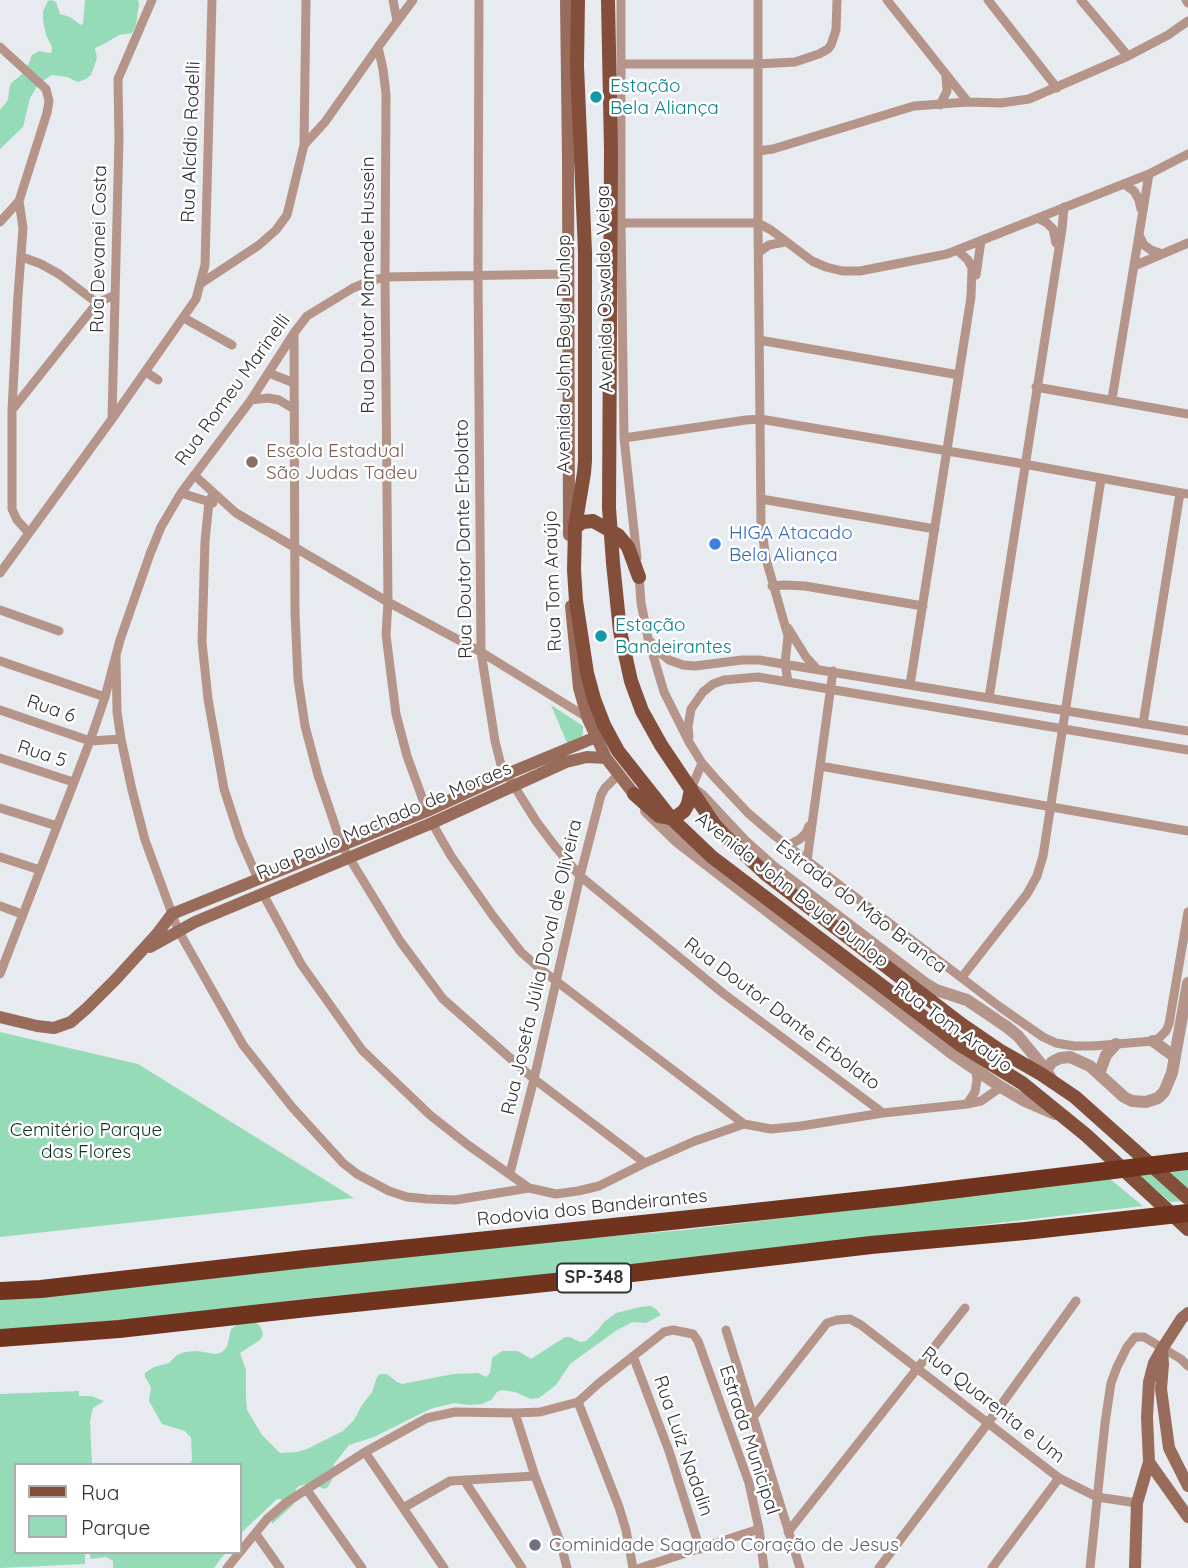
<!DOCTYPE html>
<meta charset="utf-8">
<style>
body{margin:0}
#map{position:relative;width:1188px;height:1568px;overflow:hidden;background:#e7ebf0;font-family:Quicksand,sans-serif}
canvas{display:block}
.legend{position:absolute;left:14px;top:1463px;width:228px;height:91px;box-sizing:border-box;background:#fff;border:2px solid #acadae;margin:0;padding:9px 12px;list-style:none;font-size:21px;color:#303234}
.legend li{display:flex;align-items:center;gap:14px;height:35px}
.legend b{width:35px;border:2px solid #acadae}
</style>
<div id="map">
<canvas width="1188" height="1568"></canvas>
<ul class="legend">
<li><b style="height:9px;background:#834e3a"></b>Rua</li>
<li><b style="height:19px;background:#95dbb7"></b>Parque</li>
</ul>
</div>
<script>
const ctx = document.querySelector('canvas').getContext('2d');
ctx.lineJoin = 'round';
function fillPath(path, color) { ctx.fillStyle = color; ctx.fill(path, 'evenodd'); }
const shape = rows => new Path2D(rows.map(r => 'M' + r).join(''));
function strokePath(path, color, width, dash) { ctx.strokeStyle = color; ctx.lineWidth = width; ctx.lineCap = dash ? 'butt' : 'round'; ctx.setLineDash(dash || []); ctx.stroke(path); }
function drawText(font, color, halo, rows, align = 'center') {
  ctx.font = font + ' Quicksand,sans-serif'; ctx.lineWidth = 5; ctx.setLineDash([]); ctx.textBaseline = 'middle'; ctx.strokeStyle = halo; ctx.fillStyle = color; for (const [text, x, y, turn = 0] of rows) {
    ctx.save(); ctx.translate(x, y); ctx.rotate((+turn || 0) * Math.PI / 180); ctx.textAlign = isNaN(turn) ? turn : align; if (halo) ctx.strokeText(text, 0, 0); ctx.fillText(text, 0, 0); ctx.restore();
  }
}
fillPath(shape([
 [51,0,56,2,60,14,70,17,81,25,83,24,85,0,138,0,139,4,136,25,132,33,119,35,104,44,95,48,97,58,91,75,86,79,78,82,67,77,52,75,39,83,30,98,23,127,0,149,0,110,8,100,9,90,11,83,25,72,32,55,39,51,49,53,52,52,52,47,46,35,43,20,43,11,48,1],
 [551,705,583,726,583,734,581,737,567,743],
 [0,1032,138,1064,354,1198,0,1237],
 [1188,1170,1188,1201,1170,1202,1140,1176],
 [1110,1179,1143,1206,631,1266,303,1299,198,1313,41,1327,0,1329,0,1298,529,1243,685,1230],
 [651,1306,656,1309,661,1315,646,1323,633,1322,617,1330,570,1364,556,1385,539,1398,531,1399,515,1392,502,1390,497,1392,491,1400,482,1404,469,1405,454,1403,430,1409,374,1437,349,1445,334,1464,332,1472,332,1480,328,1487,324,1489,311,1483,299,1486,296,1489,293,1505,272,1524,272,1520,282,1503,281,1499,277,1499,240,1534,240,1465,189,1465,192,1460,191,1438,185,1431,162,1424,149,1401,151,1387,145,1377,145,1373,154,1367,169,1363,177,1355,185,1352,197,1351,216,1354,222,1352,227,1347,231,1329,241,1322,255,1322,260,1326,263,1334,260,1340,240,1353,246,1370,246,1398,247,1410,262,1435,280,1453,297,1452,307,1449,343,1431,354,1420,362,1405,372,1392,377,1377,380,1374,387,1374,397,1382,402,1384,453,1374,478,1373,486,1377,490,1373,492,1358,502,1351,518,1351,531,1359,565,1337,570,1337,580,1342,586,1341,598,1330,604,1322,616,1313,640,1307],
 [79,1391,79,1396,91,1396,104,1401,93,1408,90,1421,92,1465,81,1465,80,1462,80,1465,16,1465,16,1552,85,1552,85,1564,0,1568,0,1394],
 [89,1552,226,1552,214,1568,113,1568,113,1561,106,1557,91,1559]
]), '#95dbb7');
strokePath(shape([
 [393,0,397,21],
 [479,0,478,275,481,652,495,741,501,765,536,821,554,845,580,876,724,994,883,1113],
 [621,0,621,223,624,438,637,558],
 [758,0,758,223,761,524,766,559,788,636,785,663,788,682],
 [887,0,968,102],
 [988,0,1057,88],
 [1081,0,1128,56],
 [1186,0,1188,3],
 [0,47,46,89,49,101,47,113,19,201,0,222],
 [378,47,383,69,386,94,385,277,388,602,386,635,396,714,407,756,427,811],
 [621,64,758,64,795,62,819,54,828,49,831,45,836,30,837,0],
 [940,105,947,91,946,76],
 [304,145,306,0],
 [758,151,773,149,914,106,968,102,1001,103,1029,99,1128,56,1168,35,1188,21],
 [1124,184,1134,191,1139,200,1141,209],
 [19,201,23,228,18,295,12,410,12,509,17,520,29,533],
 [1038,218,1047,223,1053,229,1056,243],
 [621,223,758,223,771,230,812,261,826,267,842,271,860,271,947,254,1149,174,1188,154],
 [1139,235,1144,245,1151,250,1162,254],
 [759,252,769,245,785,242],
 [22,257,41,264,59,274,97,303],
 [1134,266,1188,243],
 [976,275,981,241],
 [200,284,259,245,276,230,287,215,304,145,325,122,378,47,413,0],
 [184,318,232,345],
 [294,335,295,613,298,679,305,726,318,775,342,846,400,941,443,999,534,1079,645,1163],
 [759,340,959,375],
 [146,372,158,380],
 [269,373,294,383],
 [1036,387,1188,414],
 [1112,399,1149,174],
 [251,400,268,398,279,400,294,409],
 [12,410,97,303,115,295],
 [112,418,119,139,118,79,152,0],
 [624,438,746,420,760,419,1024,464,1188,494],
 [194,475,236,513,388,602,481,652,588,718],
 [181,493,213,503],
 [213,494,209,502,205,541,202,642,208,699,224,789,240,838,258,879],
 [761,499,935,529],
 [0,573,112,419,196,299,205,265,212,0],
 [639,575,641,603,648,638,664,692,689,742,702,763,716,779,748,813,775,836,1000,1007,1043,1037,1056,1043,1074,1046,1093,1046,1153,1041,1159,1038,1166,1031,1169,1024,1188,912],
 [772,586,785,585,805,586,923,606],
 [0,610,59,631],
 [788,628,806,657,816,668],
 [651,642,658,651,669,660,683,665,695,666,742,660,759,660,1188,731],
 [116,656,117,712,121,739,132,790,145,840,178,930,243,1045,292,1107,343,1163,357,1174,389,1191,407,1197,427,1199,455,1200,529,1188,556,1194,578,1191,599,1186,645,1163,695,1141,744,1124,771,1129,801,1126,883,1113,967,1104,981,1101,1001,1087],
 [0,661,105,697],
 [910,685,971,297,972,268,968,260,957,250],
 [989,698,1062,229,1064,207],
 [0,710,90,741,121,739],
 [1143,724,1180,493],
 [689,737,688,727,691,709,703,692,713,684,724,680,758,677,1188,750],
 [0,758,73,782],
 [820,766,1188,831],
 [691,789,702,763],
 [0,808,57,826],
 [432,823,451,856,493,916,521,952,539,968,744,1124],
 [787,846,800,839,806,833,809,826],
 [0,857,40,870],
 [807,861,833,671],
 [263,894,301,964,362,1050,430,1115,468,1145,529,1188],
 [0,906,22,914],
 [0,974,90,741,105,697,120,640,150,554,161,527,181,493,251,400,294,333,307,316,353,288,370,281,385,277,569,274],
 [962,977,1027,894,1037,876,1043,856,1101,479],
 [967,1104,975,1092,977,1080,976,1070],
 [510,1173,534,1079,580,876,601,795,605,788,618,775],
 [726,1330,800,1568],
 [633,1356,669,1451,700,1549],
 [578,1402,619,1507,626,1530,633,1568],
 [515,1413,535,1476,561,1544,567,1568],
 [754,1416,827,1323,837,1320,850,1319,861,1325,1059,1478,1097,1497,1137,1503],
 [365,1452,444,1568],
 [464,1480,522,1568],
 [307,1490,362,1568],
 [403,1508,450,1481,535,1476],
 [788,1532,965,1308],
 [256,1534,280,1568],
 [227,1568,267,1519,287,1502,365,1452,427,1418,455,1412,515,1413,540,1412,578,1402,599,1383,664,1332,673,1330,693,1334,698,1341,749,1483,759,1529,764,1568],
 [640,1568,759,1529],
 [879,1568,988,1423,1076,1301],
 [992,1568,1059,1478],
 [1090,1568,1105,1423,1111,1383,1117,1367,1127,1347,1135,1337,1144,1337,1181,1359,1188,1366]
]), '#b5958a', 9);
strokePath(shape([
 [695,791,702,796,745,842,773,867,926,984,936,990,967,1000,1007,1027,1018,1036,1046,1070,1053,1082],
 [646,811,677,841,950,1052,1001,1087,1025,1101,1055,1114],
 [1153,1041,1175,1057],
 [1046,1070,1052,1062,1060,1058,1070,1057,1090,1066,1124,1097,1132,1101,1146,1102,1158,1098,1164,1092,1172,1073,1188,983],
 [1099,1074,1106,1055,1116,1044]
]), '#b5958a', 12);
strokePath(shape([
 [566,0,568,160,569,535],
 [571,606,579,688,588,719,606,758,634,794],
 [150,947,195,922,432,823,566,762,587,757,606,758],
 [0,1017,37,1026,54,1028,71,1022,87,1008,116,979,157,934,172,914,427,811,507,774,596,737],
 [1162,1349,1163,1364,1161,1389,1169,1448,1188,1486],
 [1149,1462,1188,1517],
 [1135,1568,1137,1503,1149,1462,1147,1417,1149,1382,1154,1363,1162,1349,1182,1318,1188,1313]
]), '#986b5b', 12);
strokePath(shape([
 [578,0,577,66,585,252,585,461,584,473,575,527,574,570,576,601,587,673,594,699,604,725,618,751,671,818,712,857,959,1044,1022,1083,1086,1135,1188,1229],
 [608,0,611,150,609,508,613,563,620,631,631,681,642,711,661,745,714,824,725,836,767,875,961,1024,999,1050,1041,1074,1075,1097,1188,1198],
 [575,527,583,522,593,521,618,535,628,547,639,577],
 [634,794,659,816,671,818,677,816,684,811,688,804,691,789]
]), '#834e3a', 14);
strokePath(shape([
 [0,1291,41,1289,305,1259,690,1219,901,1196,1188,1161],
 [0,1338,119,1329,307,1308,564,1281,871,1245,1025,1231,1188,1213]
]), '#70331d', 18);
for (const [x, y, r, color] of [
 [596,97,7,"#0f9aa8"],
 [252,462,7,"#8d6e63"],
 [715,544,7,"#3f7fe0"],
 [601,636,7,"#0f9aa8"],
 [535,1545,7,"#6b7280"]
]) { const dot = new Path2D(); dot.arc(x, y, r, 0, 2 * Math.PI); ctx.fillStyle = color; ctx.fill(dot); strokePath(dot, '#fff', 2.5); }
for (const [x, y, w] of [
 [594,1278,74]
]) { const box = new Path2D(); box.roundRect(x - w / 2, y - 14.5, w, 29, 5); ctx.fillStyle = '#fff'; ctx.fill(box); strokePath(box, '#303234', 2); }
drawText('bold 18px', '#303234', null, [
 ["SP-348",594,1278]
]);
drawText('19px', '#0d838f', '#fff', [
 ["Estação",610,86],
 ["Bela Aliança",610,108],
 ["Estação",615,625],
 ["Bandeirantes",615,647]
], 'left');
drawText('19px', '#303234', '#fff', [
 ["Rua Alcídio Rodelli",191,142,-88],
 ["Rua Devanei Costa",99,249,-89],
 ["Rua Doutor Mamede Hussein",368,285,-90],
 ["Avenida Oswaldo Veiga",605,289,-91],
 ["Avenida John Boyd Dunlop",564,354,-90],
 ["Rua Romeu Marinelli",233,390,-54],
 ["Rua Doutor Dante Erbolato",464,539,-91],
 ["Rua Tom Araújo",553,581,-92],
 ["Rua 6",51,709,19],
 ["Rua 5",42,754,18],
 ["Rua Paulo Machado de Moraes",384,821,-23],
 ["Avenida John Boyd Dunlop",792,890,38],
 ["Estrada do Mão Branca",861,907,37],
 ["Rua Josefa Júlia Doval de Oliveira",542,967,-77],
 ["Rua Doutor Dante Erbolato",782,1014,37],
 ["Rua Tom Araújo",953,1027,36],
 ["Rodovia dos Bandeirantes",592,1208,-6],
 ["Rua Quarenta e Um",993,1405,38],
 ["Estrada Municipal",749,1440,72],
 ["Rua Luíz Nadalin",683,1446,71]
]);
drawText('19px', '#785e54', '#fff', [
 ["Escola Estadual",266,451],
 ["São Judas Tadeu",266,473]
], 'left');
drawText('19px', '#366cbe', '#fff', [
 ["HIGA Atacado",729,533],
 ["Bela Aliança",729,555]
], 'left');
drawText('19px', '#0f3122', '#fff', [
 ["Cemitério Parque",86,1130],
 ["das Flores",86,1152]
]);
drawText('19px', '#5b616d', '#fff', [
 ["Cominidade Sagrado Coração de Jesus",549,1545]
], 'left');
</script>
